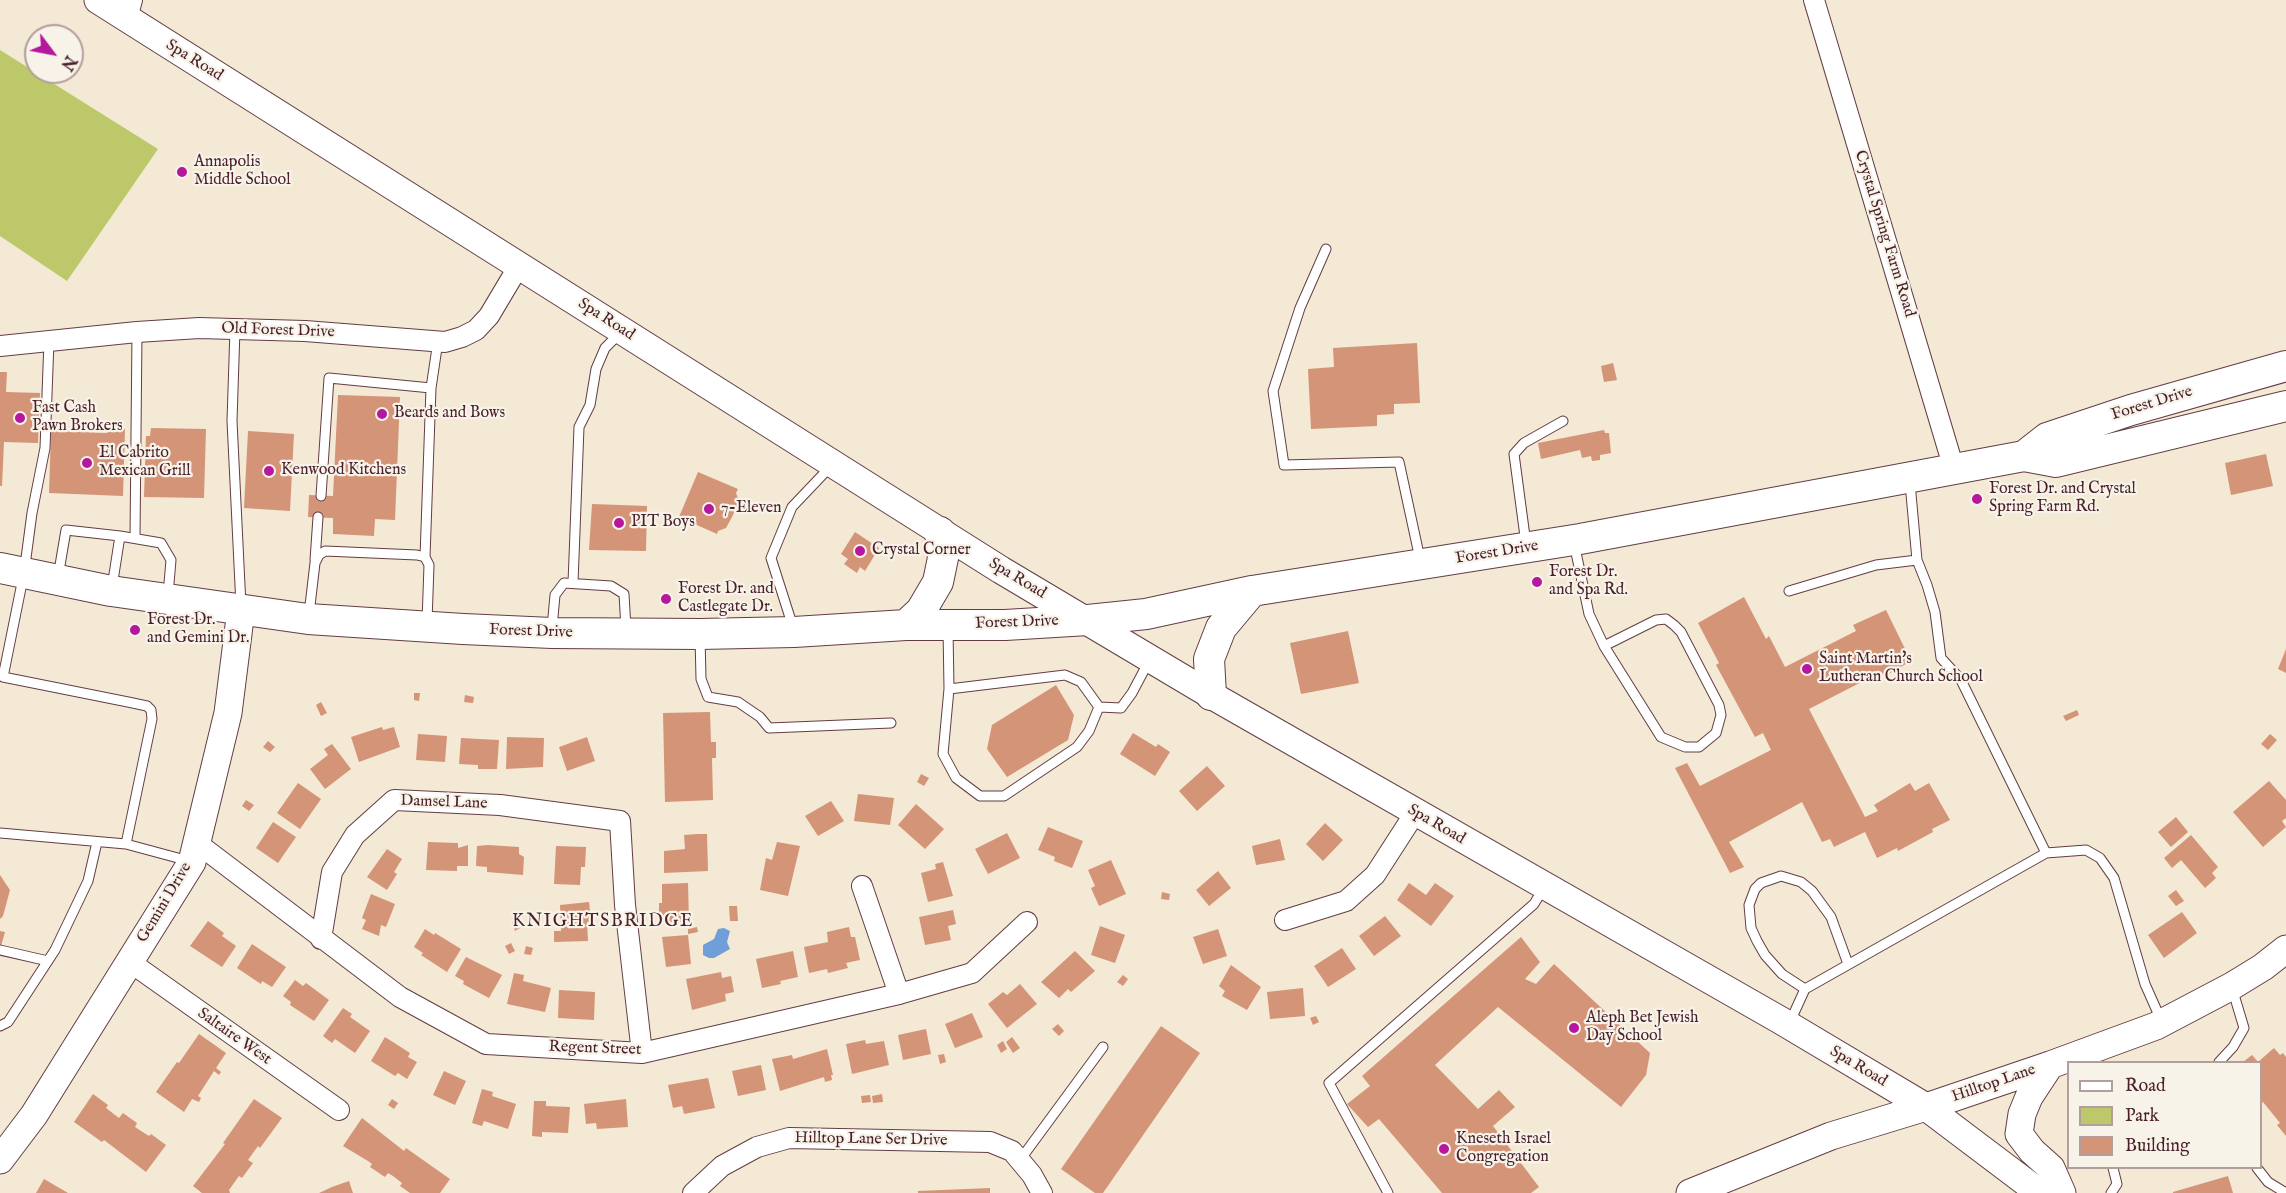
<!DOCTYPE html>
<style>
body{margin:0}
#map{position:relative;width:2286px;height:1193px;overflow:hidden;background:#f3e9d4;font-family:"IM FELL English",serif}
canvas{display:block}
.legend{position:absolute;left:2067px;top:1061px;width:195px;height:108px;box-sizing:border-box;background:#f7f3e8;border:2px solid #b29e9c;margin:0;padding:8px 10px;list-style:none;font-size:18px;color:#4a1f2b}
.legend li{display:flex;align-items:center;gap:12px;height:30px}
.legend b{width:30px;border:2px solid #b29e9c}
.north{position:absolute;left:24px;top:24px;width:60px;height:60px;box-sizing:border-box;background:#f7f3e8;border:2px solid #b29e9c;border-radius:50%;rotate:122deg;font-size:16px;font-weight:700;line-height:24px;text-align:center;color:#4a1f2b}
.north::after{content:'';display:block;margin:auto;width:21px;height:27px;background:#b5179e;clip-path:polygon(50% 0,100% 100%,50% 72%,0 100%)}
</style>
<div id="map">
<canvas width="2286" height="1193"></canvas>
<ul class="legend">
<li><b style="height:8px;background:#fff"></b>Road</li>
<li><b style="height:16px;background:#bcc86a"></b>Park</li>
<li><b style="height:16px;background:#d49477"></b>Building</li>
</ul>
<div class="north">N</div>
</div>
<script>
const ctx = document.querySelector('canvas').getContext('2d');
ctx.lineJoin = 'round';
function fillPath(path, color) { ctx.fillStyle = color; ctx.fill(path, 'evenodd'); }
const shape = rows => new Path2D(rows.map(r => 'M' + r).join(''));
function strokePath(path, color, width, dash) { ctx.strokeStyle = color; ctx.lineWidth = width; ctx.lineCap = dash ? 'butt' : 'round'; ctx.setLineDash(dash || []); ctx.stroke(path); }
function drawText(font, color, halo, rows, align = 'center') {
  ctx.font = font + ' "IM FELL English",serif'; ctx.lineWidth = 4.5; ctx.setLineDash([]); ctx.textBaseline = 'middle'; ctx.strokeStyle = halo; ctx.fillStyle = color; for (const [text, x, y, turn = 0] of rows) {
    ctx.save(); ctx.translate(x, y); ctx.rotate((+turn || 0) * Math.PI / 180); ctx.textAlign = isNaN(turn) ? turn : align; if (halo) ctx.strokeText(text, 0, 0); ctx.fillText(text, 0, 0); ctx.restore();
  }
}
fillPath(shape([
 [0,50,158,149,67,281,0,236]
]), '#bcc86a');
fillPath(shape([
 [724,928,730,931,727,942,730,949,714,958,709,958,703,955,703,945,714,939,718,929]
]), '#709ed9');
fillPath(shape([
 [1417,343,1420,403,1394,404,1394,414,1377,415,1377,426,1311,429,1308,369,1334,367,1333,348],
 [1613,363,1617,380,1604,382,1601,366],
 [0,372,7,372,6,392,40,393,38,443,4,442,2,486,0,486],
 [338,395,400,397,395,520,375,519,374,536,333,534,333,518,308,517,309,495,333,496],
 [107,428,125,429,123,496,49,493,51,431,107,433],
 [151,428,206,429,204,498,144,497,146,436,150,436],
 [1604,430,1605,433,1609,433,1611,453,1600,455,1600,460,1592,461,1591,456,1582,458,1580,450,1541,459,1538,443],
 [248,431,294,434,290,511,244,508],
 [2266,454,2273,486,2231,495,2225,463],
 [698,472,738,489,736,493,739,501,732,517,726,528,718,531,717,534,679,517],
 [592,504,647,506,646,551,589,550],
 [855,532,879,548,865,571,860,567,857,573,844,564,848,559,841,554],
 [1744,597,1766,639,1769,636,1785,667,1856,631,1853,625,1886,610,1911,661,1885,676,1881,672,1809,709,1865,817,1878,811,1874,805,1910,783,1915,791,1929,783,1950,820,1932,829,1933,832,1898,851,1897,848,1877,858,1865,832,1834,847,1830,839,1822,842,1802,802,1729,842,1744,867,1730,873,1675,768,1687,763,1700,786,1771,750,1763,733,1755,737,1716,665,1719,663,1698,623],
 [1348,631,1359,683,1301,694,1290,643],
 [2286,649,2286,673,2278,669],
 [1056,685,1074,715,1068,740,1007,777,987,749,992,725],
 [414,693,420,693,419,701,414,700],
 [465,695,474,697,473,703,464,702],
 [321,702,327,713,321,716,316,705],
 [2077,710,2079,715,2066,721,2063,716],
 [710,712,711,742,716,742,716,758,712,758,713,800,665,802,663,713],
 [382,727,383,730,394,727,400,747,359,762,351,737],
 [1133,733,1156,747,1158,744,1170,752,1155,776,1120,754],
 [418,734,447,736,445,762,416,760],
 [2270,734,2277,740,2268,750,2261,744],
 [507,737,544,738,543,767,506,769],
 [587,737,595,761,567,771,559,747],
 [461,738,499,740,497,769,478,769,478,765,459,764],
 [268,741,275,747,270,752,263,747],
 [332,744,351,769,325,789,310,769,328,755,324,749],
 [1207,766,1225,786,1197,811,1179,791],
 [921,774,929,778,924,786,917,782],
 [2269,781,2286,800,2286,818,2282,821,2286,827,2263,847,2233,812],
 [298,783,321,799,300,829,277,813],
 [858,794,894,798,890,825,854,821],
 [246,800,254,805,249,811,242,806],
 [831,801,844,821,818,836,805,816],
 [916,804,944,829,925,849,898,825],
 [2176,817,2188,832,2171,847,2158,832],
 [273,822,296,837,278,863,256,848],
 [1325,823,1343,840,1323,861,1306,844],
 [1048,827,1083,841,1072,868,1054,861,1055,857,1038,850],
 [1007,833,1020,858,988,874,975,849],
 [697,834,707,834,708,871,664,873,664,851,685,849,684,835],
 [2191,835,2218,867,2212,873,2216,878,2205,888,2181,860,2172,868,2164,858],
 [1280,839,1285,860,1256,865,1252,846],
 [428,842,458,843,458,848,468,845,468,866,457,866,457,871,426,870],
 [777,842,800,846,788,896,760,890,766,858,772,860],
 [488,845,519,847,519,854,524,857,523,875,487,872,487,867,476,866,477,846],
 [556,846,586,847,585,867,581,867,580,885,554,884],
 [387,849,402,859,394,872,397,874,387,890,367,877],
 [1111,860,1126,894,1099,906,1091,888,1095,886,1088,870],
 [943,862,953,896,928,902,921,873,936,869,935,864],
 [1218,871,1231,888,1209,906,1196,890],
 [0,875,10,890,3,916,0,919],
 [688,883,689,922,659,922,659,903,662,903,662,884],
 [1409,883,1426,895,1435,883,1454,896,1431,926,1397,900],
 [2176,890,2184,901,2176,906,2168,896],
 [1162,892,1170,894,1169,900,1161,899],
 [371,894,395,904,386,927,381,925,379,936,362,929,366,920,362,918],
 [589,902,591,922,587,922,588,941,554,942,554,931,561,931,560,905],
 [729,906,737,906,738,921,730,921],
 [953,910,956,924,948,926,951,940,925,945,919,917],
 [2182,912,2197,933,2164,958,2148,935],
 [1385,916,1401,936,1374,956,1359,936],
 [514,920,520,928,515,931,512,922],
 [208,921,224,933,222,936,236,946,222,967,190,946],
 [1100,926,1125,935,1115,963,1091,955],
 [697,927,698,932,688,934,688,929],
 [849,927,851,937,855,937,860,960,846,963,848,968,828,973,827,969,809,973,804,947,828,942,827,932],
 [425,929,434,935,435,933,461,949,447,972,421,955,423,953,414,947],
 [1218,929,1227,956,1203,964,1193,937],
 [0,931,5,932,1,946,0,946],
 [688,935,691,964,666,967,662,937],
 [1521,937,1540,962,1525,979,1536,984,1554,964,1650,1053,1646,1075,1621,1107,1498,1007,1435,1065,1478,1109,1499,1090,1515,1107,1493,1126,1539,1187,1531,1193,1442,1193,1379,1119,1368,1127,1347,1104,1370,1086,1362,1076],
 [511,943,515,951,509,954,505,946],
 [252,944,286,967,272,987,262,981,261,984,237,968],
 [526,946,533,948,531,955,524,954],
 [1342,948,1356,969,1328,987,1314,966],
 [793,951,798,977,780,981,781,984,762,988,756,959],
 [1075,951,1095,971,1071,992,1068,989,1059,998,1041,982],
 [466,957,502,975,489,998,463,984,464,981,455,976],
 [1231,965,1261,987,1247,1010,1222,996,1225,991,1219,986],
 [721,972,722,978,731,976,734,992,725,994,726,1001,692,1010,686,979],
 [514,973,524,975,523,981,551,988,545,1012,507,1004],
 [1123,975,1128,979,1123,986,1117,982],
 [295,980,303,986,306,983,329,1000,314,1021,290,1005,291,1002,283,996],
 [1020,984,1037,1004,1007,1028,988,1004,1003,992,1007,995],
 [1303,988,1305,1016,1270,1019,1267,992],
 [559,990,595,992,594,1020,558,1018],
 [343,1008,352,1014,350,1017,370,1031,355,1053,335,1039,332,1043,323,1036],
 [972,1013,983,1037,955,1048,945,1024],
 [1316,1016,1319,1022,1313,1025,1310,1018],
 [1058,1024,1064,1031,1059,1036,1052,1029],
 [1161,1026,1200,1053,1103,1193,1095,1193,1061,1169],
 [926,1029,931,1054,903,1060,898,1035],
 [199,1034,226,1053,216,1068,221,1072,219,1075,214,1071,198,1096,201,1098,199,1102,192,1099,184,1112,156,1092,177,1062,179,1063],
 [385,1037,410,1053,408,1057,417,1062,407,1079,398,1073,395,1076,371,1061],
 [1012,1037,1020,1048,1013,1053,1006,1042],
 [865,1040,866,1044,884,1041,889,1065,852,1074,846,1044],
 [1003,1041,1007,1049,1001,1053,997,1045],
 [2274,1048,2280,1055,2283,1053,2286,1057,2286,1136,2277,1125,2280,1123,2263,1102,2260,1104,2260,1062,2243,1062,2252,1055,2258,1062],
 [827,1049,833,1075,831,1075,832,1080,825,1082,824,1077,780,1091,772,1059,792,1055,793,1059],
 [944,1054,946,1062,940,1064,938,1055],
 [761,1065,766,1090,738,1096,732,1071],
 [444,1071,466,1081,455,1105,433,1095],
 [708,1078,715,1108,684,1114,682,1106,673,1108,668,1085],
 [482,1089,493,1092,492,1096,516,1104,508,1129,484,1121,482,1126,472,1123],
 [93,1094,108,1105,106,1108,119,1118,123,1113,137,1123,135,1127,141,1131,149,1136,151,1134,166,1145,146,1172,104,1140,102,1142,74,1122],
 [882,1094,883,1102,873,1103,872,1096],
 [870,1095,871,1102,862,1103,861,1096],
 [254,1099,282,1118,260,1148,258,1146,248,1160,253,1163,242,1178,239,1176,229,1190,230,1193,202,1193,193,1186,225,1144,223,1143],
 [392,1099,398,1103,394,1109,388,1105],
 [626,1099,628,1127,597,1129,596,1123,586,1124,584,1104],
 [534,1101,546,1101,546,1106,570,1107,568,1133,542,1132,542,1137,532,1136],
 [362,1118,404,1151,406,1148,450,1179,440,1193,410,1193,400,1186,402,1183,393,1176,388,1173,385,1177,370,1167,372,1164,368,1161,343,1146],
 [2228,1176,2233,1193,2173,1193,2173,1192],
 [44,1179,68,1193,36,1193],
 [349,1181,353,1193,319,1193,332,1187],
 [990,1188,990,1193,918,1193,918,1191]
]), '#d49477');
const lane = shape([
 [1326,249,1300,308,1273,391,1284,465,1399,462,1420,559],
 [235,329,232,421,241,606],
 [49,341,45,448,32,513,24,573,3,677,128,702,147,706,151,710,152,719,126,844],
 [431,388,438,341],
 [321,496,329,378,431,388,425,557],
 [135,538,137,332],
 [1574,543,1589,614,1604,646,1661,737,1685,747,1699,747,1716,733,1721,715,1719,705,1681,632,1674,625,1666,619,1656,620,1604,646],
 [1526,544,1514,454,1524,443,1563,421],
 [315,560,318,517],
 [58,577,66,530,120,536],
 [573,583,579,427,590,405,596,369,605,348,620,333],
 [112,587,120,536,161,543,171,560,168,595],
 [1789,591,1876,565,1917,560,1910,483],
 [309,614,315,563,319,555,325,551,417,555,425,557,429,565,427,622],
 [793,627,771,558,792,507,831,466],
 [552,628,555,595,564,583,611,586,624,594,626,629],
 [948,628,949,689],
 [700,636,701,679,708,697,738,702,760,717,769,728,891,723],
 [1099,707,1089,731,1077,747,1004,796,980,796,956,778,943,754,949,689,1065,675,1081,682,1099,707,1121,708,1132,693,1149,661],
 [0,833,126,844,189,861],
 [2046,853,2086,850,2100,858,2114,878,2145,984,2161,1020],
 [0,950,48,961],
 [1805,989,1782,974,1765,955,1757,941,1751,928,1749,905,1755,889,1761,883,1781,876,1801,882,1812,891,1831,917,1848,964],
 [1789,1024,1805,989,2046,853,1961,680,1941,658,1935,612,1927,585,1917,560],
 [0,1026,8,1022,55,950,88,881,97,842],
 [2219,1062,2233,1047,2244,1028,2232,988],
 [1020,1160,1103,1047],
 [2257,1168,2268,1182,2286,1193],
 [1388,1193,1329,1083,1534,904,1543,889],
 [2111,1193,2117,1184,2113,1168]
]);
const street = shape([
 [1814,0,1954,469],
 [127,19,132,0],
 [0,346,137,332,199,328,305,331,445,342,462,337,476,330,489,316,520,264],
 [197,843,400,997,486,1044,642,1053,899,994,972,973,1027,922],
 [862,886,899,994],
 [1285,920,1346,901,1375,875,1415,813],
 [321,939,332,872,355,835,394,800,500,805,620,821,625,905,642,1053],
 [130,962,339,1110],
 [693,1193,722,1166,757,1147,789,1138,990,1142,1012,1151,1032,1175,1042,1193]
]);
const secondary = shape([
 [98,0,1001,570,1211,695,1780,1020,1926,1107,2040,1193],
 [2050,1065,2029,1097,2022,1114,2019,1134,2032,1151,2051,1168,2062,1193],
 [0,1160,34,1115,192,862,228,713,241,610],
 [1690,1193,1831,1136,1926,1107,2050,1065,2156,1026,2232,986,2263,967,2286,949]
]);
const primary = shape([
 [2024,456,2047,438,2131,410,2286,366],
 [0,568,111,591,308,619,463,629,552,633,700,634,794,632,906,625,1005,625,1088,620,1146,614,1252,591,1580,539,2024,456,2056,462,2286,406],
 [906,625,921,611,938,582,943,558,940,532],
 [1211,695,1209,659,1221,628,1252,591]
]);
strokePath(lane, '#633d44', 11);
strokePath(street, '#633d44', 22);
strokePath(secondary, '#633d44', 29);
strokePath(primary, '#633d44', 32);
strokePath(lane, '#fff', 9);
strokePath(street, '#fff', 20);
strokePath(secondary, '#fff', 27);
strokePath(primary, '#fff', 30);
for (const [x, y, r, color] of [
 [182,172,6,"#b5179e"],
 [382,414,6,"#b5179e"],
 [20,418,6,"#b5179e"],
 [87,463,6,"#b5179e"],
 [269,471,6,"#b5179e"],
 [1977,499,6,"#b5179e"],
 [709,509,6,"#b5179e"],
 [619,523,6,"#b5179e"],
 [860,551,6,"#b5179e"],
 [1537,582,6,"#b5179e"],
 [666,599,6,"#b5179e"],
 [135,630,6,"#b5179e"],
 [1807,669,6,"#b5179e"],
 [1574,1028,6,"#b5179e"],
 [1444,1149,6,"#b5179e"]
]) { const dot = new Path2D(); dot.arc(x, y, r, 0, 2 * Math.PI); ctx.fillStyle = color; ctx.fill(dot); strokePath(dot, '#f7f3e8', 2); }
drawText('16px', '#4a1f2b', '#f7f3e8', [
 ["Spa Road",194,61,32],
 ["Crystal Spring Farm Road",1884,234,73],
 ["Spa Road",606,320,33],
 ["Old Forest Drive",278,331,2],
 ["Forest Drive",2152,404,-17],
 ["Forest Drive",1497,553,-9],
 ["Spa Road",1017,579,31],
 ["Forest Drive",1017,623,-2],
 ["Forest Drive",531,632,2],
 ["Damsel Lane",444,803,2],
 ["Spa Road",1436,825,30],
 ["Gemini Drive",165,903,-59],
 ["Saltaire West",234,1037,35],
 ["Regent Street",595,1049,2],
 ["Spa Road",1858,1067,31],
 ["Hilltop Lane",1994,1084,-19],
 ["Hilltop Lane Ser Drive",871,1140,1]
]);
drawText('16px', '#4a1f2b', '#f7f3e8', [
 ["Annapolis",194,163],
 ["Middle School",194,181],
 ["Fast Cash",32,409],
 ["Pawn Brokers",32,427],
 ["Beards and Bows",394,414],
 ["El Cabrito",99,454],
 ["Mexican Grill",99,472],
 ["Kenwood Kitchens",281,471],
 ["Forest Dr. and Crystal",1989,490],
 ["Spring Farm Rd.",1989,508],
 ["7-Eleven",721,509],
 ["PIT Boys",631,523],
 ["Crystal Corner",872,551],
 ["Forest Dr.",1549,573],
 ["and Spa Rd.",1549,591],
 ["Forest Dr. and",678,590],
 ["Castlegate Dr.",678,608],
 ["Forest Dr.",147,621],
 ["and Gemini Dr.",147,639],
 ["Saint Martin's",1819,660],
 ["Lutheran Church School",1819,678],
 ["Aleph Bet Jewish",1586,1019],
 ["Day School",1586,1037],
 ["Kneseth Israel",1456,1140],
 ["Congregation",1456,1158]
], 'left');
ctx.letterSpacing = '1.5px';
drawText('18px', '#4a1f2b', '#f7f3e8', [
 ["KNIGHTSBRIDGE",603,922]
]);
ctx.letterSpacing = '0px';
</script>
